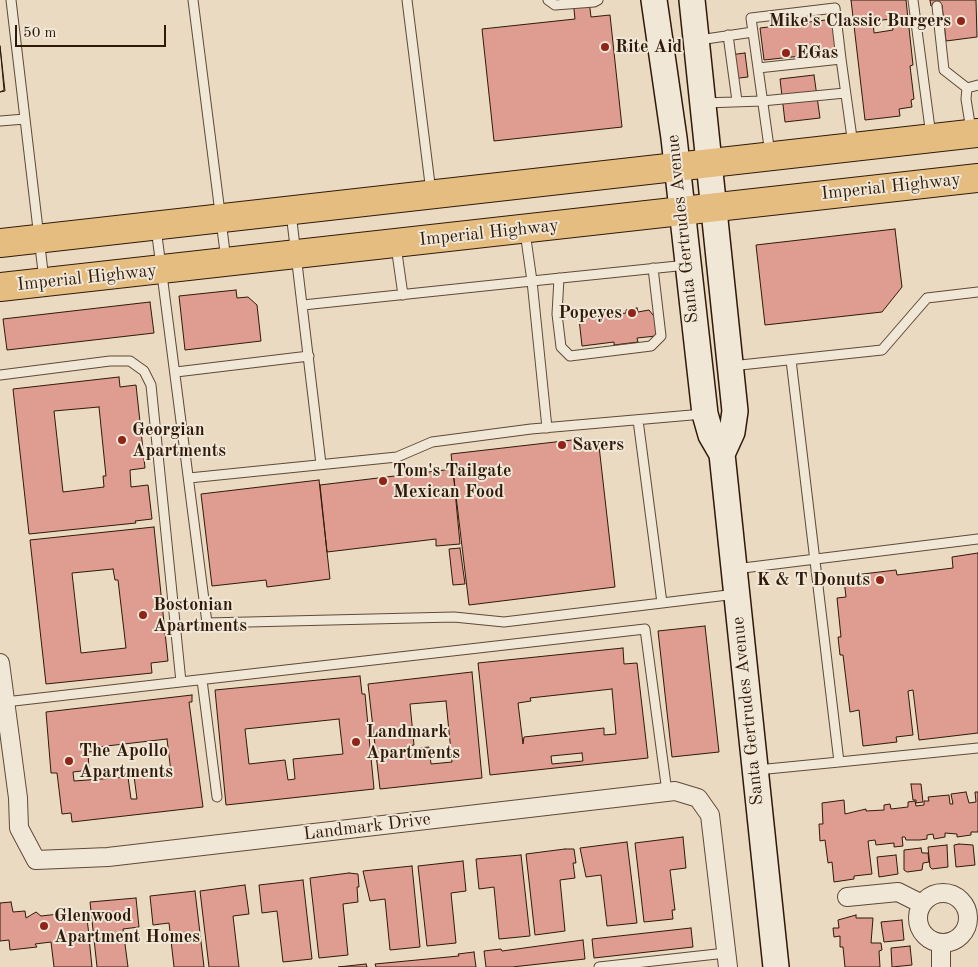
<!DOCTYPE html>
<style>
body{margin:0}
#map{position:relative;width:978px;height:967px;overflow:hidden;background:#eadac1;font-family:"Old Standard TT",serif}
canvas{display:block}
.scale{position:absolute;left:15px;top:25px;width:151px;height:22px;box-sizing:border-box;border:2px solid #2f1a09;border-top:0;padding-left:6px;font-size:15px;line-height:18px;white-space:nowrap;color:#2f1a09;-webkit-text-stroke:4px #f1e7d7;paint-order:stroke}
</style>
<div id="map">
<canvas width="978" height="967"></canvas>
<div class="scale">50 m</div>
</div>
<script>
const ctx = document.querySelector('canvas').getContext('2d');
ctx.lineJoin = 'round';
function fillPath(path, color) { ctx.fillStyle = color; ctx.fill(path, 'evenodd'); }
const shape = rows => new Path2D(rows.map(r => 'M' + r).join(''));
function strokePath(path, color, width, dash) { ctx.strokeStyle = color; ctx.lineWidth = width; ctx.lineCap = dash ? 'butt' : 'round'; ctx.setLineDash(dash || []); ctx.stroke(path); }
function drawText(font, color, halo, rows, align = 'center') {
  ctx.font = font + ' "Old Standard TT",serif'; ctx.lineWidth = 4; ctx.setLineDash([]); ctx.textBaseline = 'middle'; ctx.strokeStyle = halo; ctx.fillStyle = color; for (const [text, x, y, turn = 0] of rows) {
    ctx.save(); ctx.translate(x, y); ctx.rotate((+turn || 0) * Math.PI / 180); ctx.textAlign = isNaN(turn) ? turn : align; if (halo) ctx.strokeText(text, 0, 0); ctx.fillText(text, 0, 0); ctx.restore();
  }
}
const building = shape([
 [573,0,589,0,591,17,610,15,622,127,494,141,482,29,575,19,573,0],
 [851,0,906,0,913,65,910,66,914,99,911,100,912,107,899,109,900,116,865,120,851,0],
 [892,19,893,30,874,33,873,21,892,19],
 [930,0,976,0,977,37,946,41,942,5,931,6,930,0],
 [834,19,838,52,764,60,760,28,834,19],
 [0,46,5,91,0,92,4,90,0,46],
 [745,53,748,77,731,79,729,55,745,53],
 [814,75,820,118,785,122,780,79,814,75],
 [895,229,902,287,882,312,765,325,756,245,895,229],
 [236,290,237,298,248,297,257,305,261,341,185,350,179,296,236,290],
 [150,302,154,333,7,350,3,319,150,302],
 [637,308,638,312,649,310,653,315,657,314,659,332,656,332,656,336,637,338,638,342,614,345,614,342,582,346,579,319,626,313,626,310,637,308],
 [119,377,120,387,136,385,145,468,130,470,131,487,148,485,152,519,135,521,136,523,29,534,13,389,119,377],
 [99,407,106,476,103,476,104,487,63,492,54,411,99,407],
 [581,439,582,448,599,446,615,587,469,605,451,454,581,439],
 [453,469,460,544,436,546,436,539,327,552,320,485,453,469],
 [319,480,330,579,267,587,266,580,212,586,201,494,319,480],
 [154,527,168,661,151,663,152,673,46,684,30,540,154,527],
 [113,569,115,580,118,580,126,648,81,653,72,573,113,569],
 [460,548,465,584,453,585,449,549,460,548],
 [978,553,978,733,919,740,913,690,908,691,913,735,896,737,897,742,863,746,859,710,850,712,843,655,840,655,838,637,841,637,837,598,846,597,844,580,846,580,846,576,896,570,897,575,953,568,952,557,978,553],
 [705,626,719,752,672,757,658,631,705,626],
 [623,648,624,664,637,663,648,758,490,775,478,663,623,648],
 [612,689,616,734,604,735,604,728,524,737,523,744,518,703,531,701,530,698,612,689],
 [582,753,583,761,552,764,551,756,582,753],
 [472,672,482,778,380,789,368,684,472,672],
 [446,701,452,762,431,764,429,747,408,749,408,746,414,745,410,704,446,701],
 [360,676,362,694,365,694,374,789,226,805,215,690,360,676],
 [339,719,343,754,293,759,295,779,288,780,285,760,249,764,245,729,339,719],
 [192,695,192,702,189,702,203,807,72,822,71,813,62,814,57,773,51,773,46,712,192,695],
 [167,739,171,772,134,776,137,799,131,799,128,777,74,781,73,772,89,770,88,752,99,751,98,747,167,739],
 [911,784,921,784,923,802,916,803,916,800,913,800,911,784],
 [966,792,969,803,976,802,975,792,978,792,978,832,971,832,971,835,957,837,957,834,945,833,945,837,934,839,933,834,927,835,927,839,920,840,906,840,905,837,902,837,903,846,894,847,894,843,876,845,875,840,868,841,872,874,854,876,854,879,834,882,832,862,828,863,825,840,820,841,819,824,823,824,822,803,844,800,845,814,866,809,866,811,884,810,884,805,890,804,891,809,908,807,908,802,915,801,916,806,924,805,924,801,929,801,928,797,949,795,950,804,953,804,951,794,966,792],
 [683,837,686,868,670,870,675,910,672,910,673,919,644,922,635,843,683,837],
 [627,842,637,923,607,926,601,875,586,877,580,848,627,842],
 [959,844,973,845,975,865,956,867,954,845,959,844],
 [947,845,948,867,932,869,930,867,928,847,947,845],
 [921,848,922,853,928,853,929,862,923,863,922,870,907,872,904,870,904,850,921,848],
 [565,849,574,849,576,863,573,863,575,878,560,880,565,931,535,935,526,854,565,849],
 [521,855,530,936,499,939,494,887,479,889,476,859,521,855],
 [896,855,898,874,879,877,877,857,896,855],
 [463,861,466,891,451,893,456,943,427,946,418,866,463,861],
 [412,866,420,947,390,950,385,899,370,901,363,871,412,866],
 [349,873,358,874,359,887,357,887,358,902,343,904,348,955,319,958,310,878,349,873],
 [303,880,312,959,283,962,277,911,262,913,259,885,303,880],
 [245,885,249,914,233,916,239,967,209,967,200,891,245,885],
 [195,891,204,967,174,967,169,923,153,925,150,896,195,891],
 [136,898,139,927,123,929,128,967,97,967,90,902,136,898],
 [11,902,13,912,25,911,26,918,36,912,41,916,86,911,89,935,83,935,84,939,89,938,92,967,54,967,51,942,35,944,37,947,10,950,9,940,0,941,0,903,11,902],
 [856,915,856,918,873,918,871,943,881,943,882,950,879,951,880,967,845,967,843,947,840,947,840,936,834,937,833,928,839,928,838,920,856,915],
 [902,920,904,940,884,942,881,922,902,920],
 [691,928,693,947,594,958,592,939,691,928],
 [583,940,585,959,512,967,486,967,484,951,501,949,502,951,583,940],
 [910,946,912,965,892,967,891,948,910,946],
 [474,952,476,967,376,967,375,964,459,956,458,954,474,952],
 [366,964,367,967,338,967,366,964]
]);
fillPath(building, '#df9c91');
strokePath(building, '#2f1a09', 1);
const lane = shape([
 [11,0,44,280],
 [193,0,226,260],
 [407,0,431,192],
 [548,0,555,5,594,2,598,0],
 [913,0,931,136],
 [937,6,944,70,967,88],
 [728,35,737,101],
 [699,40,753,32],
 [758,68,841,59,853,145],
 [967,88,966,99,971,130],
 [967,88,978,85],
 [704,103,762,101,845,93],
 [0,121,25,119],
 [770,154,751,18,835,8,841,59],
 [291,213,321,464],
 [156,228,207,623,454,617,504,622,662,603],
 [396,246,403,295],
 [559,278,557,314,561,347,570,356,651,346,661,336,653,268],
 [303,305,532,281,525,232],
 [731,366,882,350,927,298,978,292],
 [176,372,309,356],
 [0,375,110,361,130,361,144,371,151,385,181,682],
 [638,420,662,603,736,594],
 [547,428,532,281,687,265],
 [189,478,397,457,432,442,531,429,703,414],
 [735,569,978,539],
 [202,680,217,797],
 [5,702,645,629,667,792],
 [839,762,978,748],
 [757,770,839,762,791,360],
 [599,967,726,953]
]);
const street = shape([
 [0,663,18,798,19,828,36,860,108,857,675,791,698,798,710,815,728,967],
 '918 918a25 25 0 1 1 50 0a25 25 0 1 1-50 0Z',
 [847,897,898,892,922,904],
 [941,967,941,944]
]);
const secondary = shape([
 [654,0,674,138,705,414,711,435,722,454,776,967],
 [692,0,735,411,732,432,722,454]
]);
const primary = shape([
 [0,243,978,133],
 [0,287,978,178]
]);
strokePath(lane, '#5e4a37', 11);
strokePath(street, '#5e4a37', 20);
strokePath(secondary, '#2f1a09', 28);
strokePath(primary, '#2f1a09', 30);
strokePath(lane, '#f1e7d7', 9);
strokePath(street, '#f1e7d7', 18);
strokePath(secondary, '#f1e7d7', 25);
strokePath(primary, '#e5bd80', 28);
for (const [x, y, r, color] of [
 [961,21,5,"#8f2418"],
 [605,47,5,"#8f2418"],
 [786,53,5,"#8f2418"],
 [632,313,5,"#8f2418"],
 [122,440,5,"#8f2418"],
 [562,445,5,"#8f2418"],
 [383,481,5,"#8f2418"],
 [880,580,5,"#8f2418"],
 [143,615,5,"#8f2418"],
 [356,742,5,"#8f2418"],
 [69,761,5,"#8f2418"],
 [44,926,5,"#8f2418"]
]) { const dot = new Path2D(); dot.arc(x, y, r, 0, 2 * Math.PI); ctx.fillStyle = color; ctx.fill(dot); strokePath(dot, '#f1e7d7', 2); }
drawText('bold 18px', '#2f1a09', '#f1e7d7', [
 ["Mike's Classic Burgers",951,21,"right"],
 ["Rite Aid",615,47],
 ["EGas",796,53],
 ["Popeyes",622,313,"right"],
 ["Georgian",132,430],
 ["Apartments",132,451],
 ["Savers",572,445],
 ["Tom's Tailgate",393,471],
 ["Mexican Food",393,492],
 ["K & T Donuts",870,580,"right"],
 ["Bostonian",153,605],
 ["Apartments",153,626],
 ["Landmark",366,732],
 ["Apartments",366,753],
 ["The Apollo",79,751],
 ["Apartments",79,772],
 ["Glenwood",54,916],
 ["Apartment Homes",54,937]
], 'left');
drawText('18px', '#2f1a09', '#f1e7d7', [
 ["Imperial Highway",891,187,-6],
 ["Santa Gertrudes Avenue",683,229,-96],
 ["Imperial Highway",489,233,-6],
 ["Imperial Highway",87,278,-6],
 ["Santa Gertrudes Avenue",748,711,-96],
 ["Landmark Drive",367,827,-7]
]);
</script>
